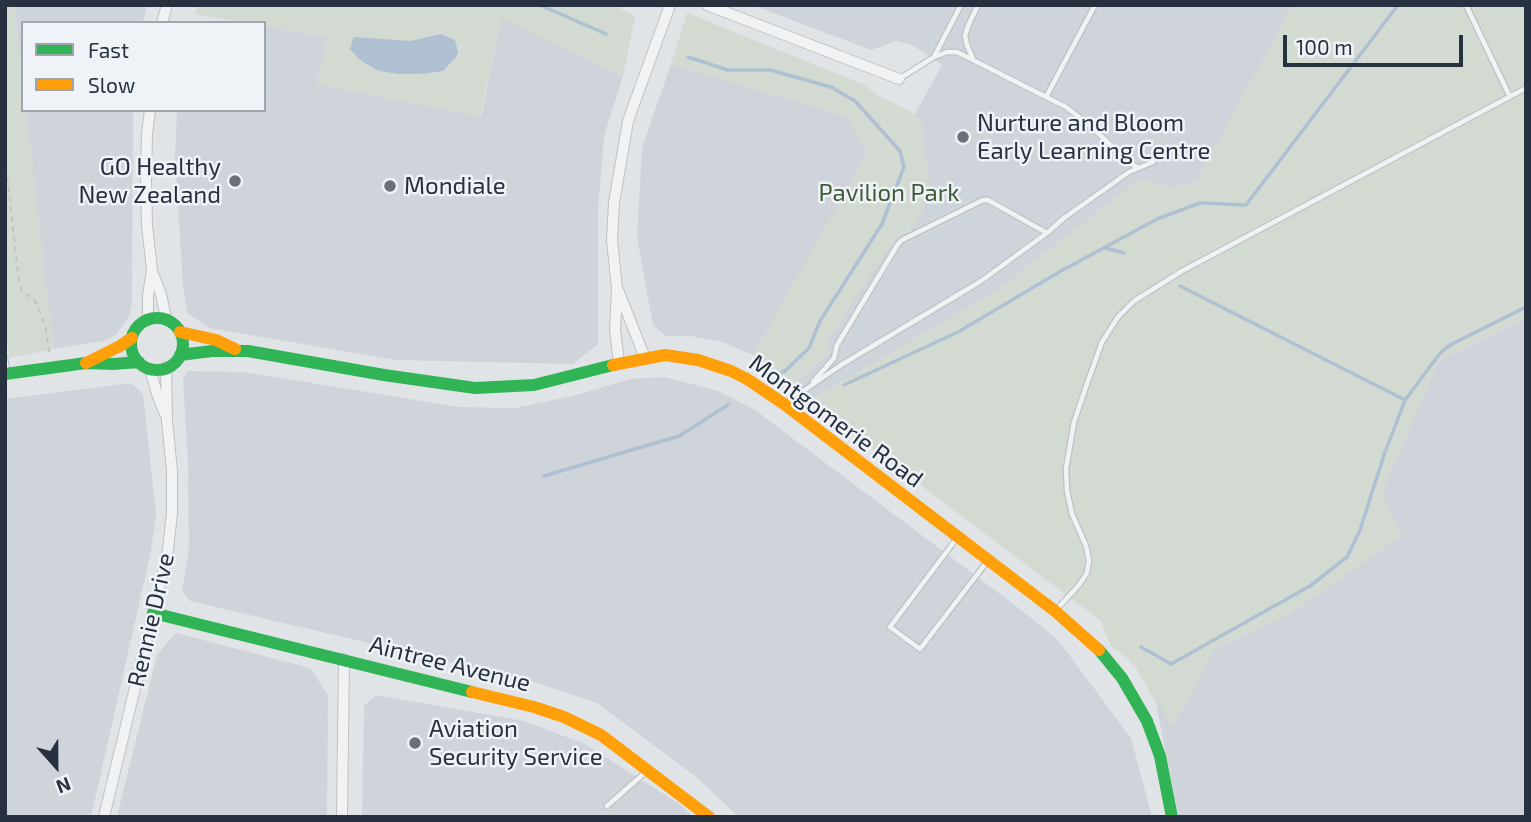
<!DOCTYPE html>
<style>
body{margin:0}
#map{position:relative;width:1531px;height:822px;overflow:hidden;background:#e1e4e7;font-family:"Exo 2",sans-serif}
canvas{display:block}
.frame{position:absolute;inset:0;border:7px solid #283140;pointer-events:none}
.legend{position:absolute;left:21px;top:21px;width:245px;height:91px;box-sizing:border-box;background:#eff2f6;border:2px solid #9fa5ad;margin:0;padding:9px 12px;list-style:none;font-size:21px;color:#283140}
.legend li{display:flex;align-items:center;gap:14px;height:35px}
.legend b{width:35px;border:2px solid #9fa5ad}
.north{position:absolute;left:21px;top:731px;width:70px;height:70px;-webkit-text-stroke:5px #eff2f6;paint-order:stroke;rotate:159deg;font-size:19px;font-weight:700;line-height:28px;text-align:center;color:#283140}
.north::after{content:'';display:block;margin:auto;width:24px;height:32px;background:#283140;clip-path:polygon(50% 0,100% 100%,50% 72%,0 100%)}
.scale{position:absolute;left:1283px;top:35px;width:180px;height:32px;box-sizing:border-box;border:4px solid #283140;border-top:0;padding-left:9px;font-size:21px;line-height:24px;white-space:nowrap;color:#283140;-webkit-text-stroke:5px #eff2f6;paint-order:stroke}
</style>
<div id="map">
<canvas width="1531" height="822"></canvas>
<div class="frame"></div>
<ul class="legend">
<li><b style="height:9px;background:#30b455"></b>Fast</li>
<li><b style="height:9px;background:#ff9f0a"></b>Slow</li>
</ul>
<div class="north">N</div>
<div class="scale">100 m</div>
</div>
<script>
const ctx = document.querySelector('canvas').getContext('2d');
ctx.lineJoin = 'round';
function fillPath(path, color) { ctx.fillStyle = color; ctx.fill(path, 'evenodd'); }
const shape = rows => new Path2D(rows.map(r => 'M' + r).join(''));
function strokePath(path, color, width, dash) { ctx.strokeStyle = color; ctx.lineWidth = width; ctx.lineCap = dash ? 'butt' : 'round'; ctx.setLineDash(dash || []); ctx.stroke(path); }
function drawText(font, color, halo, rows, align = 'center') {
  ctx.font = font + ' "Exo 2",sans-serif'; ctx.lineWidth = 5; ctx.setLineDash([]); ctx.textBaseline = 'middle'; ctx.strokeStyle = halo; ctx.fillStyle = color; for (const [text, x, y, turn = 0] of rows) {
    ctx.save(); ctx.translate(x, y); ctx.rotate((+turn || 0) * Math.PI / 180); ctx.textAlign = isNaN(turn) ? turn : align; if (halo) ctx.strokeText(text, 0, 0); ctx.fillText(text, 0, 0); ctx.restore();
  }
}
fillPath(shape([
 [14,5,147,5,143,23,23,23,23,81],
 [752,5,1293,5,1197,180,1174,188,1140,179,996,291,809,401,791,387,831,351,826,343,929,182,922,124,915,114,942,65,912,45,896,41,871,50],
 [501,18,623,76,604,136,598,210,598,344,573,364,396,360,209,328,187,313,183,287,175,156,177,110,264,110,264,26,328,38,316,84,481,117],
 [671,64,848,117,868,153,753,355,723,342,690,336,666,336,653,325,637,237,642,148],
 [26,110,133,110,132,304,129,316,116,335,107,340,53,349],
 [1526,318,1526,817,1179,817,1156,703,1193,658,1289,615,1382,494,1438,361],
 [187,371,245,372,458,407,515,408,573,396,630,379,665,377,718,391,755,410,1020,609,1058,640,1131,738,1152,817,739,817,695,776,597,703,534,682,190,601,182,591,189,548,188,462,183,380],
 [131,383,143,394,156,515,151,551,91,817,5,817,5,399],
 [176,633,310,668,328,695,327,817,117,817,157,655],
 [376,695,524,721,585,744,681,805,692,817,362,817,364,706]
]), '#cfd3da');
fillPath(shape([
 [5,5,14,5,23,80,23,110,26,110,54,349,9,358,5,326],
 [198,5,614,5,635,16,623,76,501,19,480,117,316,84,328,38,264,26,264,23,245,23,195,14],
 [1293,5,1526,5,1526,318,1438,361,1382,494,1402,536,1289,615,1213,649,1204,671,1173,727,1166,717,1159,701,1156,703,1135,666,1121,653,1113,649,1105,633,1101,621,809,401,996,291,1140,179,1174,188,1197,180],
 [687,13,865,85,877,95,915,114,922,123,929,182,927,203,912,229,895,240,826,342,831,351,791,387,753,355,867,153,847,117,671,64]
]), '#d2dad2');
fillPath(shape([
 [441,34,455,40,458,52,456,57,443,71,420,74,399,74,379,71,360,60,350,49,354,37,410,41]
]), '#afc0d2');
strokePath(shape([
 [540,5,606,34],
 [688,57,728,70,770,70,831,87,855,101,900,151,904,167,882,224,820,321,809,348,785,371,782,372],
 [1105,248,1124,253],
 [1180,286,1405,400],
 [844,385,958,332,1061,271,1157,219,1200,203,1246,205,1398,5],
 [544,476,679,436,728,405],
 [1141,647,1171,664,1310,586,1347,557,1360,530,1384,455,1405,400,1441,352,1452,344,1526,307]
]), '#afc0d2', 3.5);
const lane = shape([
 [1466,5,1510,97],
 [934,57,961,5],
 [973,59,967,45,965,36,968,26,978,5],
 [899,79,934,57,947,52,957,52,1066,107,1087,123,1131,164,1137,167],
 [1046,97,1095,5],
 [5,358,7,371],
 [813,382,834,358,837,345,898,244,902,240,983,200,988,200,1047,233],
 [786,403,841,365,981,281,1047,233,1064,218,1129,172,1153,162],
 [957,538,890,627,920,649,986,563],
 [1056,610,1079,585,1087,573,1089,560,1086,546,1072,514,1067,491,1066,469,1074,422,1088,381,1102,342,1118,317,1134,301,1182,271,1526,88],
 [607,806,648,770]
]);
const street = shape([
 [707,5,899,79],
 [162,23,167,5],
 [153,274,161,294,166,319],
 [619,292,645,358],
 [148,320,148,295,152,270,147,225,146,180,147,134,150,110],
 [619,363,615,330,617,289,612,240,614,203,628,121,670,5],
 [150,369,157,394,165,414],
 [104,817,168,550,172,513,172,471,167,421,166,367],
 [342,817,344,659]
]);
strokePath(lane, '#bfc2c5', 7);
strokePath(street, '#bfc2c5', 12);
strokePath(shape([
 [1231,5,1232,6],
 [5,157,19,282,22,291,33,299,38,306,46,330,50,356]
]), '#c0c2c7', 2, [5, 5]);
strokePath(lane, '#f1f2f3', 4.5);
strokePath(street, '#f1f2f3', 10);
strokePath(shape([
 '131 344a26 26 0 1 1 52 0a26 26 0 1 1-52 0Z',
 [180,355,212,351,248,351,384,375,475,388,534,385,613,365],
 [5,374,86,363,113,364,139,362],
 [153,613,472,692],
 [1099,650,1122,678,1147,721,1160,756,1172,817]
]), '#30b455', 12);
strokePath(shape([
 [180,332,216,340,235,349],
 [86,363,120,346,132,338],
 [613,365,665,355,698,360,731,371,747,379,784,404,1055,611,1099,650],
 [472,692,534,707,564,717,601,735,709,817]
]), '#ff9f0a', 12);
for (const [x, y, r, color] of [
 [963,137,7,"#69707a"],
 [235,181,7,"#69707a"],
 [390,186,7,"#69707a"],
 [415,743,7,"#69707a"]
]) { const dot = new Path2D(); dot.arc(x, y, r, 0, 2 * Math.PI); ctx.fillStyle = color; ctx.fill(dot); strokePath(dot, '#eff2f6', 2.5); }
drawText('24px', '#283140', '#eff2f6', [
 ["Nurture and Bloom",977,123],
 ["Early Learning Centre",977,151],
 ["GO Healthy",221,167,"right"],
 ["New Zealand",221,195,"right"],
 ["Mondiale",404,186],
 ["Aviation",429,729],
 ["Security Service",429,757]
], 'left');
drawText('24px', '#3d5b36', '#eff2f6', [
 ["Pavilion Park",889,193]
]);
drawText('24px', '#283140', '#eff2f6', [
 ["Montgomerie Road",836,421,36],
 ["Rennie Drive",151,620,-77],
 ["Aintree Avenue",450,664,14]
]);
</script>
